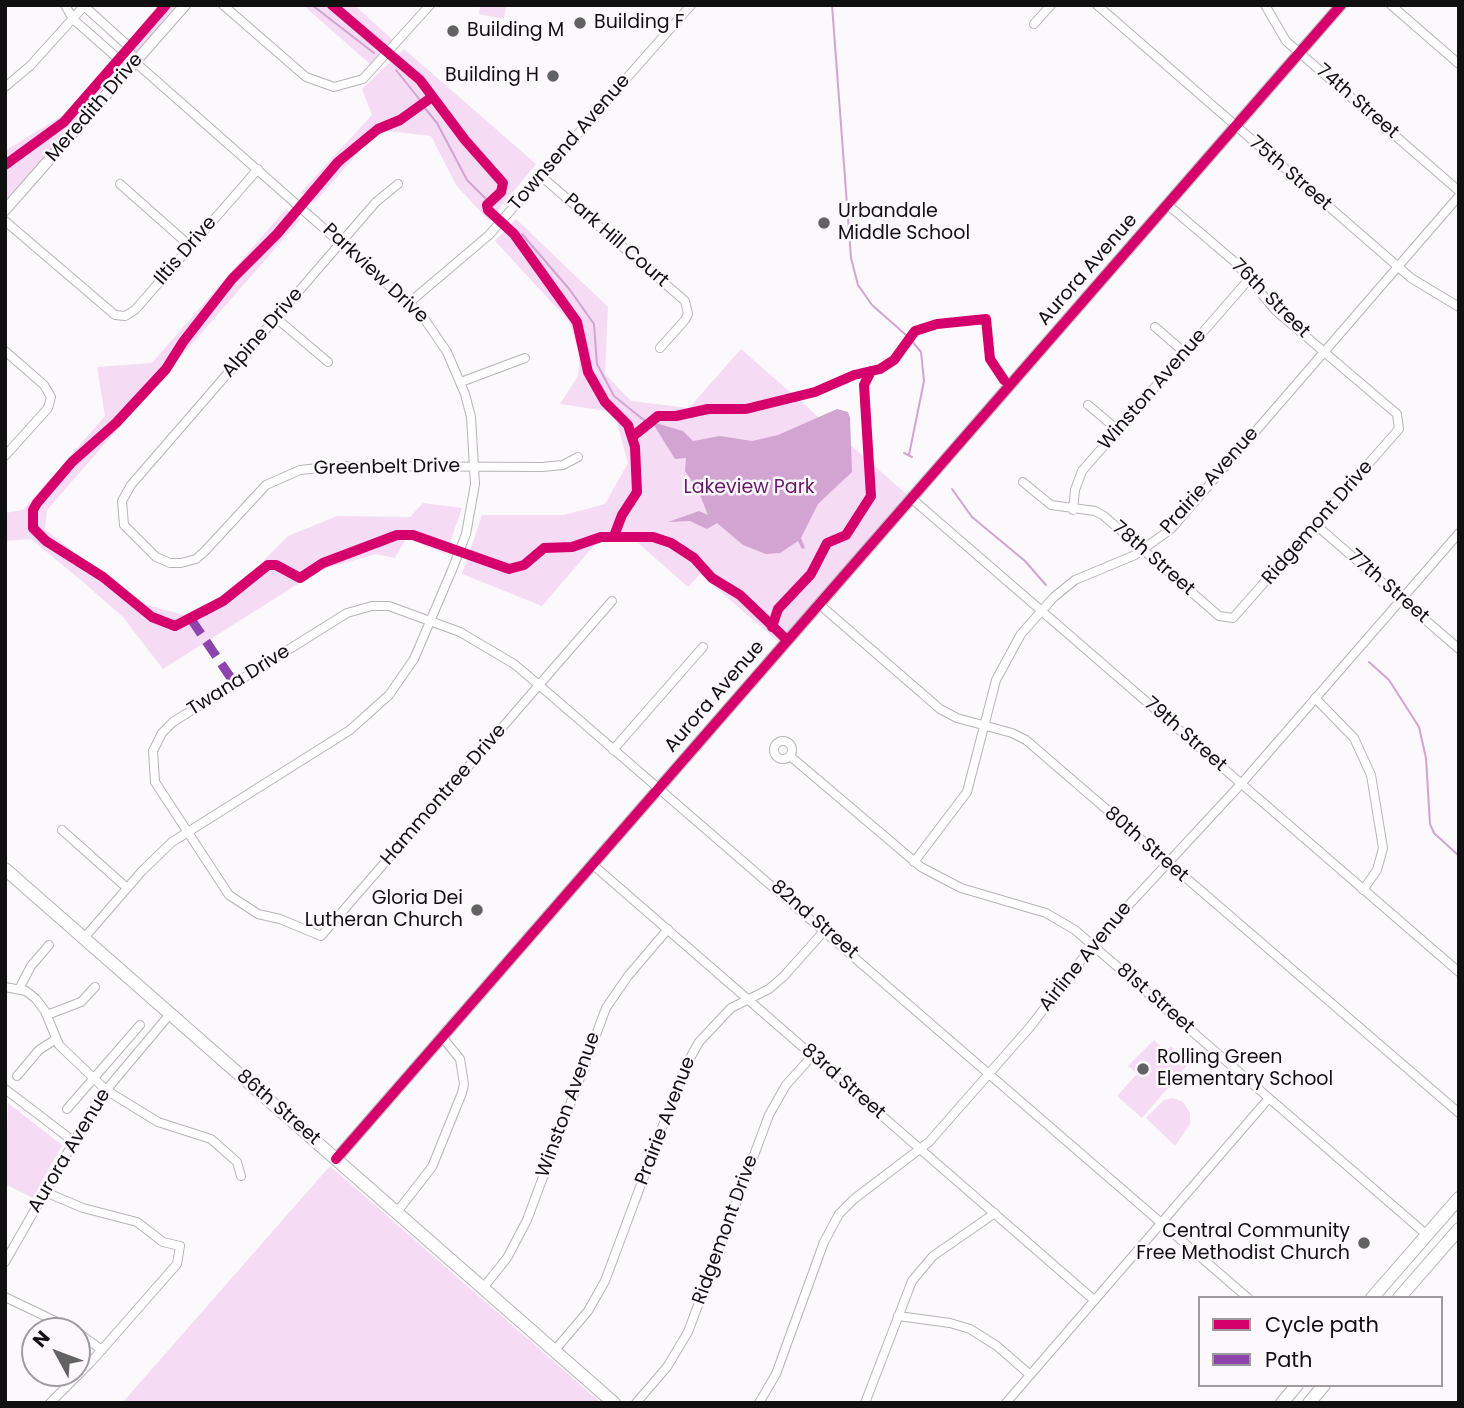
<!DOCTYPE html>
<style>
body{margin:0}
#map{position:relative;width:1464px;height:1408px;overflow:hidden;background:#fbf9fb;font-family:Poppins,sans-serif}
canvas{display:block}
.frame{position:absolute;inset:0;border:7px solid #111011;pointer-events:none}
.legend{position:absolute;left:1198px;top:1296px;width:245px;height:91px;box-sizing:border-box;background:#fcf8fc;border:2px solid #9e9b9e;margin:0;padding:9px 12px;list-style:none;font-size:21px;color:#111011}
.legend li{display:flex;align-items:center;gap:14px;height:35px}
.legend b{width:35px;border:2px solid #9e9b9e}
.north{position:absolute;left:21px;top:1317px;width:70px;height:70px;box-sizing:border-box;background:#fcf8fc;border:2px solid #9e9b9e;border-radius:50%;rotate:311deg;font-size:19px;font-weight:700;line-height:28px;text-align:center;color:#111011}
.north::after{content:'';display:block;margin:auto;width:24px;height:32px;background:#636263;clip-path:polygon(50% 0,100% 100%,50% 72%,0 100%)}
</style>
<div id="map">
<canvas width="1464" height="1408"></canvas>
<div class="frame"></div>
<ul class="legend">
<li><b style="height:9px;background:#d6006c"></b>Cycle path</li>
<li><b style="height:9px;background:#8e44ad"></b>Path</li>
</ul>
<div class="north">N</div>
</div>
<script>
const ctx = document.querySelector('canvas').getContext('2d');
ctx.lineJoin = 'round';
function fillPath(path, color) { ctx.fillStyle = color; ctx.fill(path, 'evenodd'); }
const shape = rows => new Path2D(rows.map(r => 'M' + r).join(''));
function strokePath(path, color, width, dash) { ctx.strokeStyle = color; ctx.lineWidth = width; ctx.lineCap = dash ? 'butt' : 'round'; ctx.setLineDash(dash || []); ctx.stroke(path); }
function drawText(font, color, halo, rows, align = 'center') {
  ctx.font = font + ' Poppins,sans-serif'; ctx.lineWidth = 5; ctx.setLineDash([]); ctx.textBaseline = 'middle'; ctx.strokeStyle = halo; ctx.fillStyle = color; for (const [text, x, y, turn = 0] of rows) {
    ctx.save(); ctx.translate(x, y); ctx.rotate((+turn || 0) * Math.PI / 180); ctx.textAlign = isNaN(turn) ? turn : align; if (halo) ctx.strokeText(text, 0, 0); ctx.fillText(text, 0, 0); ctx.restore();
  }
}
fillPath(shape([
 [158,5,185,5,5,210,5,151,63,115,115,56,134,61,126,44],
 [303,5,354,5,393,40,371,65],
 [480,5,506,7,504,19,479,14],
 [404,49,536,164,489,221,456,185,431,136,378,130,314,203,301,192,372,115,362,89],
 [286,209,300,220,47,510,45,529,136,602,184,615,231,593,288,536,337,516,410,517,423,503,462,508,446,554,406,538,395,558,376,554,320,570,163,669,123,617,83,582,31,539,5,541,5,513,23,510,105,416,97,367,152,363],
 [516,219,608,307,605,374,631,401,689,408,741,349,911,498,783,646,700,574,688,587,637,542,597,542,542,606,462,574,482,515,564,515,605,504,628,463,614,412,560,404,578,376,580,355,569,321,495,241],
 [1154,1040,1166,1051,1171,1046,1189,1063,1142,1118,1117,1096,1137,1074,1128,1066],
 [1173,1098,1183,1102,1190,1113,1190,1124,1175,1146,1146,1118,1164,1100],
 [8,1103,62,1145,33,1198,5,1184],
 [330,1166,601,1403,122,1403]
]), '#f6dbf4');
fillPath(shape([
 [837,409,848,412,850,418,852,472,818,504,801,538,805,548,802,549,798,541,780,553,766,554,743,545,717,523,707,529,690,521,668,522,699,511,708,515,698,490,685,471,686,458,675,459,652,422,683,431,693,441,720,436,752,441,778,435]
]), '#d2a4d2');
strokePath(shape([
 [312,5,374,53],
 [832,5,851,258,858,285,872,305,906,335],
 [396,70,420,100],
 [424,107,437,123,467,180,486,199],
 [522,234,570,290,594,324,597,364,614,396,645,421],
 [904,453,912,457],
 [909,455,924,381,921,352,911,340],
 [952,489,972,517,1025,561,1046,585],
 [1369,662,1389,680,1419,727,1426,758,1430,824,1434,833,1459,856]
]), '#d2a4d2', 2);
const street = shape([
 [65,5,73,19,115,56,135,62],
 [83,5,126,44,135,62,421,314,447,352,465,394,471,417,475,484,466,534,452,570,414,659,389,695,350,730,172,842,142,871,84,938],
 [223,5,306,77,334,87,363,79,430,5],
 [1097,5,1411,278,1459,307],
 [1265,5,1286,41,1459,191],
 [1391,5,1459,64],
 [1034,24,1051,5],
 [5,87,30,66,85,5],
 [541,176,685,301,688,314,685,320,660,348],
 [120,184,190,246],
 [398,184,376,202,131,485,122,501,124,525,156,557,170,563,181,563,196,559,205,551,266,485,300,470,338,466,542,467,563,465,578,457],
 [5,221,115,315,125,316,135,310,258,169],
 [410,302,489,235,691,5],
 [276,318,328,362],
 [1155,327,1185,353],
 [5,351,44,385,51,397,48,408,5,456],
 [461,382,525,358],
 [1088,405,1118,430],
 [1023,482,1051,505,1095,511,1104,516,1219,616,1233,618,1399,429,1397,414,1276,311,1236,263,1168,205],
 [911,498,1459,972],
 [1073,510,1075,490,1082,471,1250,278],
 [1316,525,1459,649],
 [612,601,539,685,321,936,280,919,258,914,229,895,155,782,153,751,162,733,173,722,347,613,372,606,389,606,460,632,514,664,539,685,1248,1298],
 [819,604,940,709,957,718,1012,733,1026,740,1459,1113],
 [1315,698,1354,738,1371,775,1383,848,1377,870,1363,890],
 '774 750a9 9 0 1 1 18 0a9 9 0 1 1-18 0Z',
 [613,750,703,647],
 [790,756,921,867,961,888,1046,913,1075,930,1427,1235],
 [62,830,127,888],
 [914,862,967,792,996,680,1021,634,1054,597,1075,580,1135,555,1171,529,1459,196],
 [592,864,1094,1300],
 [5,987,26,991,36,999,45,1011,59,1045,106,1090,158,1122,211,1139,237,1162,241,1176],
 [19,989,31,966,49,945],
 [47,1015,81,1002,95,987],
 [17,1076,39,1050,56,1039],
 [5,1089,73,1141],
 [67,1109,140,1025],
 [45,1192,83,1208,137,1222,163,1242,180,1246,177,1264,91,1362,50,1403],
 [397,1212,432,1167,462,1093,464,1084,460,1059,442,1037],
 [5,1262,97,1101,170,1014],
 [483,1288,507,1258,527,1220,606,1008,628,976,668,929],
 [5,1297,76,1331],
 [898,1316,950,1323,970,1329,997,1346,1029,1374],
 [77,1332,102,1350],
 [555,1350,588,1311,605,1281,684,1069,699,1042,731,1008,769,989,784,976,825,930],
 [636,1403,667,1367,688,1332,769,1115,786,1085,813,1055],
 [759,1403,776,1374,824,1242,839,1214,854,1199,929,1142,1030,1027,1100,936,1241,784,1459,533],
 [865,1403,912,1281,933,1256,995,1213],
 [1006,1403,1269,1098]
]);
const secondary = shape([
 [5,210,185,5],
 [336,1159,1341,5]
]);
const primary = shape([
 [5,869,614,1403],
 [1372,1298,1459,1198],
 [1399,1298,1459,1229],
 [1282,1403,1297,1385],
 [1309,1403,1324,1385]
]);
strokePath(street, '#b6b4b6', 10);
strokePath(secondary, '#b6b4b6', 12);
strokePath(primary, '#b6b4b6', 14);
strokePath(street, '#fefefe', 8);
strokePath(secondary, '#fefefe', 10);
strokePath(primary, '#fefefe', 12);
strokePath(shape([
 [191,619,235,684]
]), '#8e44ad', 9, [18, 9]);
strokePath(shape([
 [332,5,420,80,465,140,503,183,501,192,487,205,488,210,514,234,577,322,588,372,605,402,628,425,635,447,637,492,622,515,614,536],
 [432,97,400,120,378,129,338,162,277,234,232,279,183,342,166,369,116,423,72,462,37,503,33,510,33,528,46,541,103,577,152,617,175,626,223,601,268,565,276,565,300,578,323,563,397,535,413,535,509,569,524,565,544,548,572,547,601,537,653,537,671,543,694,558,712,578,740,595,787,640],
 [5,165,64,122,166,5],
 [632,437,658,416,676,416,708,409,746,409,815,392,854,375,880,369,894,360,915,331,937,324,986,319,990,359,1004,380],
 [772,627,778,609,811,574,827,543,846,535,871,496,864,385,871,371],
 [336,1159,1341,5]
]), '#d6006c', 10);
for (const [x, y, r, color] of [
 [580,23,7,"#636263"],
 [453,31,7,"#636263"],
 [553,76,7,"#636263"],
 [824,223,7,"#636263"],
 [477,910,7,"#636263"],
 [1143,1069,7,"#636263"],
 [1364,1243,7,"#636263"]
]) { const dot = new Path2D(); dot.arc(x, y, r, 0, 2 * Math.PI); ctx.fillStyle = color; ctx.fill(dot); strokePath(dot, '#fcf8fc', 2.5); }
drawText('19px', '#111011', '#fcf8fc', [
 ["Building F",594,23],
 ["Building M",467,31],
 ["Building H",539,76,"right"],
 ["Urbandale",838,212],
 ["Middle School",838,234],
 ["Gloria Dei",463,899,"right"],
 ["Lutheran Church",463,921,"right"],
 ["Rolling Green",1157,1058],
 ["Elementary School",1157,1080],
 ["Central Community",1350,1232,"right"],
 ["Free Methodist Church",1350,1254,"right"]
], 'left');
drawText('19px', '#111011', '#fcf8fc', [
 ["74th Street",1357,102,41],
 ["Meredith Drive",95,108,-49],
 ["Townsend Avenue",570,143,-49],
 ["75th Street",1290,174,41],
 ["Park Hill Court",616,241,41],
 ["Iltis Drive",186,251,-49],
 ["Aurora Avenue",1088,270,-49],
 ["Parkview Drive",375,274,43],
 ["76th Street",1270,299,45],
 ["Alpine Drive",263,333,-49],
 ["Winston Avenue",1153,390,-49],
 ["Greenbelt Drive",387,468,-1],
 ["Prairie Avenue",1210,481,-48],
 ["Ridgemont Drive",1318,523,-49],
 ["78th Street",1153,559,41],
 ["77th Street",1388,587,41],
 ["Twana Drive",239,681,-32],
 ["Aurora Avenue",715,697,-49],
 ["79th Street",1185,735,41],
 ["Hammontree Drive",444,795,-49],
 ["80th Street",1146,845,41],
 ["82nd Street",814,920,41],
 ["Airline Avenue",1086,957,-51],
 ["81st Street",1155,999,41],
 ["83rd Street",843,1082,41],
 ["Winston Avenue",569,1105,-70],
 ["86th Street",278,1108,41],
 ["Prairie Avenue",666,1121,-69],
 ["Aurora Avenue",70,1151,-59],
 ["Ridgemont Drive",726,1230,-70]
]);
drawText('19px', '#671869', '#fcf8fc', [
 ["Lakeview Park",749,488]
]);
</script>
